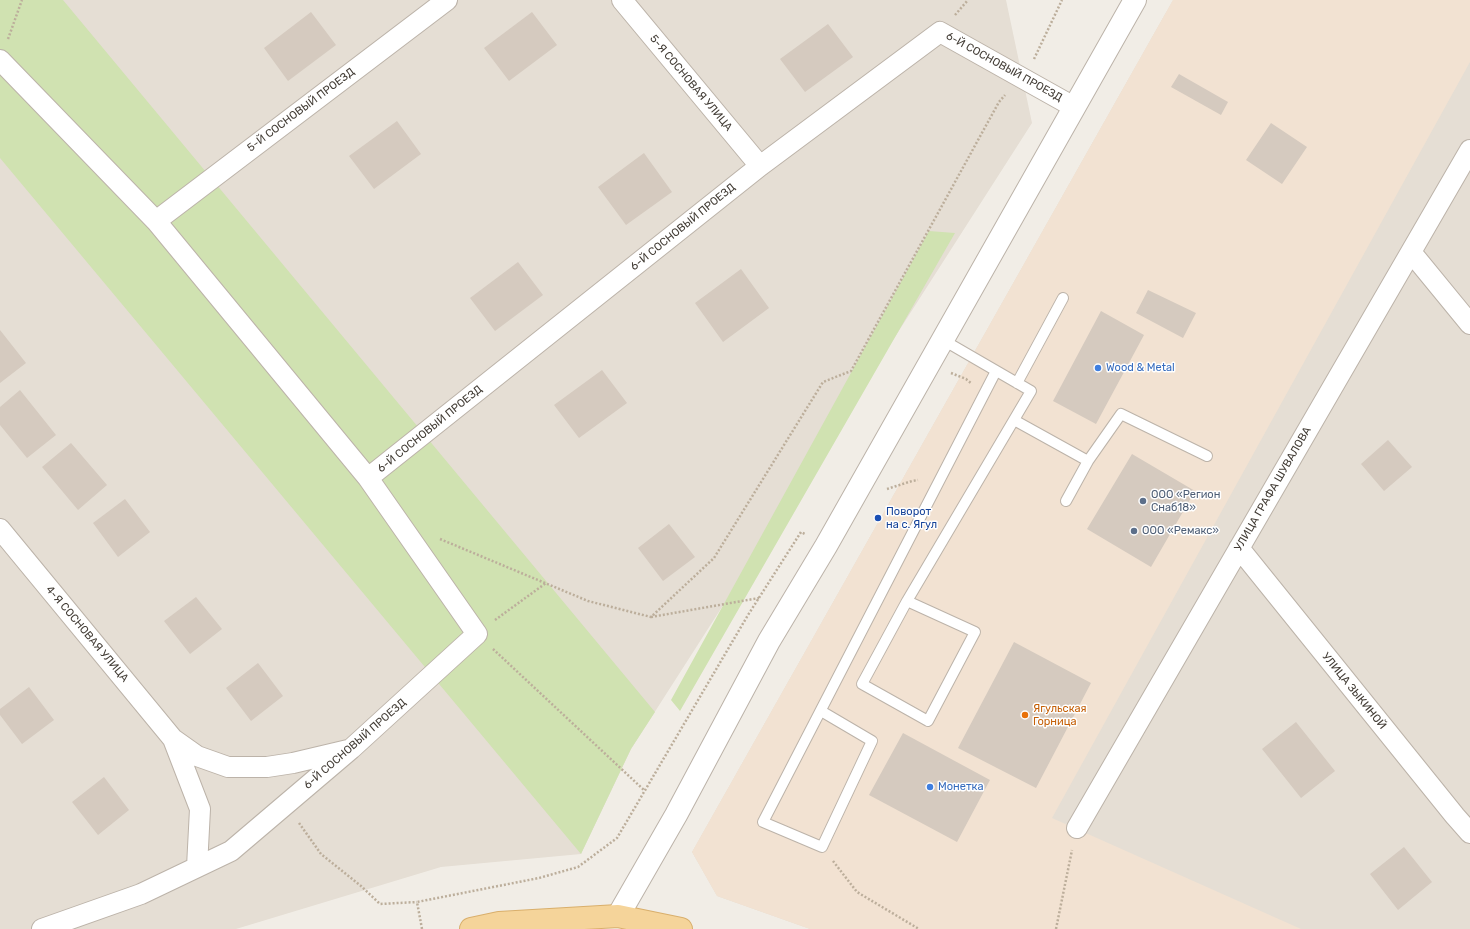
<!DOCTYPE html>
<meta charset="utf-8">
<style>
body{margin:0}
canvas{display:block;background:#f1ede6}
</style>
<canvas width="1470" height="929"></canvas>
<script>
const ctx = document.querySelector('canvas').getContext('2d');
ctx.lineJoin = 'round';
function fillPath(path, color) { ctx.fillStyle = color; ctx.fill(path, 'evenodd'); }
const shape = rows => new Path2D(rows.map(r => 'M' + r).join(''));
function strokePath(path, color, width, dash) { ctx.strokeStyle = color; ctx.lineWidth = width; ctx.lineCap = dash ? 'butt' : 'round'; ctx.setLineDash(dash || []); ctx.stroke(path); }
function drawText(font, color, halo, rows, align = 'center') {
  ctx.font = font + ' Rubik,sans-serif'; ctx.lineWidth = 3; ctx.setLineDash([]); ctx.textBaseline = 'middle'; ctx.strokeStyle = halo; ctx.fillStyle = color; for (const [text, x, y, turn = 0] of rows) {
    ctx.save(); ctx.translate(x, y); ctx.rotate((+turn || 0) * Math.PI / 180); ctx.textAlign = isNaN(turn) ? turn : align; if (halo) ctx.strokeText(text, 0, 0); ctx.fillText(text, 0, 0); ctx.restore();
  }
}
fillPath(shape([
 [0,0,1006,0,1032,123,631,749,581,854,441,867,236,929,0,929],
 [1173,0,1470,0,1470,929,810,929,717,896,692,852]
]), '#e5ded4');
fillPath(shape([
 [1173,0,1470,0,1470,62,1052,818,1301,929,810,929,717,896,692,852]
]), '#f2e2d2');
fillPath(shape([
 [0,0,63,0,655,712,631,749,581,854,0,158],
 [929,231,955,233,680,711,671,700]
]), '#d0e2b1');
fillPath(shape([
 [311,12,336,45,288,81,264,48],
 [532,12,557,45,509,81,484,48],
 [828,24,853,57,805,92,780,59],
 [1179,74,1228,102,1221,115,1171,87],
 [397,121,421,154,374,189,349,156],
 [1271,123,1307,147,1282,184,1246,160],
 [644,153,672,192,626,225,598,187],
 [518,262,543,295,495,331,470,298],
 [741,269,769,308,723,342,695,303],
 [1148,290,1196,313,1183,338,1136,313],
 [1101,311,1144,335,1096,424,1053,401],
 [0,330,26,363,0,383],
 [602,370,627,403,579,438,554,405],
 [20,390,56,435,27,458,0,425,0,407],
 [1388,440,1412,467,1384,491,1361,464],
 [71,443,107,485,78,510,42,467],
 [1132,454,1195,491,1151,567,1087,529],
 [125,499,150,532,118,557,93,523],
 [669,524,695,557,663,581,638,548],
 [196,597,222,629,190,654,164,621],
 [1014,642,1091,683,1036,788,958,748],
 [258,663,283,696,251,721,226,688],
 [29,687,54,720,22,744,0,715,0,709],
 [1296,722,1335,771,1301,798,1262,749],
 [903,733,990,780,957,842,869,795],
 [104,777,129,810,98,835,72,802],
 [1404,847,1432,882,1398,910,1370,874]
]), '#d5cabf');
const service = shape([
 [1017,383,1063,298],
 [1014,420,1088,461,1121,414,1207,456],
 [1066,501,1088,461],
 [907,601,975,632,928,721,862,684,907,601,1031,391,943,340],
 [821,711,872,741,822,847,763,822,996,371]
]);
const minor = shape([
 [622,0,760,166],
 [0,60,156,221,368,478],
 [156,221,447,0],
 [1411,252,1470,324],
 [0,529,173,739,197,756,228,767,267,767,293,763,348,750],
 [1239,548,1455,816,1470,833],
 [173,739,200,809,197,867],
 [1077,828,1470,150],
 [42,929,141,894,231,851,351,749,477,634,368,478,760,166,940,32,1074,107]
]);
const tertiary = shape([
 [618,916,676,815,769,641,826,546,1135,0]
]);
const primary = shape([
 [471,929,499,923,618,916,681,929]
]);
strokePath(service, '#bcb3a9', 12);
strokePath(minor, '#bcb3a9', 22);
strokePath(tertiary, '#bcb3a9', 24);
strokePath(primary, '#d9af6c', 24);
strokePath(shape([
 [955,15,968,0],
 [8,39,22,0],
 [1034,59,1062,0],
 [951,373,966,379,971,383],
 [887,489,912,481,918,480],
 [440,539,588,601,651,617,714,558,823,382,851,371,999,102,1005,95],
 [651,617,759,598],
 [495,620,546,583],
 [493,649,645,791],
 [299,823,321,854,361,886,380,904,417,902],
 [833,861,857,892,919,929],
 [422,929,417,902,539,878,578,867,617,838,748,615,801,532,805,534],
 [1056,929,1072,850]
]), '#bcae9b', 2.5, [2, 2]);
strokePath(service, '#fff', 10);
strokePath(minor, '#fff', 20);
strokePath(tertiary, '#fff', 22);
strokePath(primary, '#f5d49a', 22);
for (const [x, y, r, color] of [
 [1098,368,4,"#3f7fe0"],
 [1143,501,4,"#5c6f8a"],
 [878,518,4,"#1a4fb4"],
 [1134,531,4,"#5c6f8a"],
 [1025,715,4,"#e8710a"],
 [930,787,4,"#3f7fe0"]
]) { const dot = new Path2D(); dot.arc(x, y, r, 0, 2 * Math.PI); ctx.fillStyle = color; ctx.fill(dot); strokePath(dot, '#fff', 1.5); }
drawText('11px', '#433d36', '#fff', [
 ["6-Й СОСНОВЫЙ ПРОЕЗД",1004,67,29],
 ["5-Я СОСНОВАЯ УЛИЦА",691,83,50],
 ["5-Й СОСНОВЫЙ ПРОЕЗД",301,110,-37],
 ["6-Й СОСНОВЫЙ ПРОЕЗД",683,227,-39],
 ["6-Й СОСНОВЫЙ ПРОЕЗД",430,429,-39],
 ["УЛИЦА ГРАФА ШУВАЛОВА",1273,489,-60],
 ["4-Я СОСНОВАЯ УЛИЦА",87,634,50],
 ["УЛИЦА ЗЫКИНОЙ",1354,691,51],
 ["6-Й СОСНОВЫЙ ПРОЕЗД",355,744,-41]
]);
drawText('11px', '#366cbe', '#fff', [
 ["Wood & Metal",1106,368],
 ["Монетка",938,787]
], 'left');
drawText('11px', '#4e5e75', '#fff', [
 ["ООО «Регион",1151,495],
 ["Снаб18»",1151,508],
 ["ООО «Ремакс»",1142,531]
], 'left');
drawText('11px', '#164399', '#fff', [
 ["Поворот",886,512],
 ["на с. Ягул",886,525]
], 'left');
drawText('11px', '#c56008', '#fff', [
 ["Ягульская",1033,709],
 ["Горница",1033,722]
], 'left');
</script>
